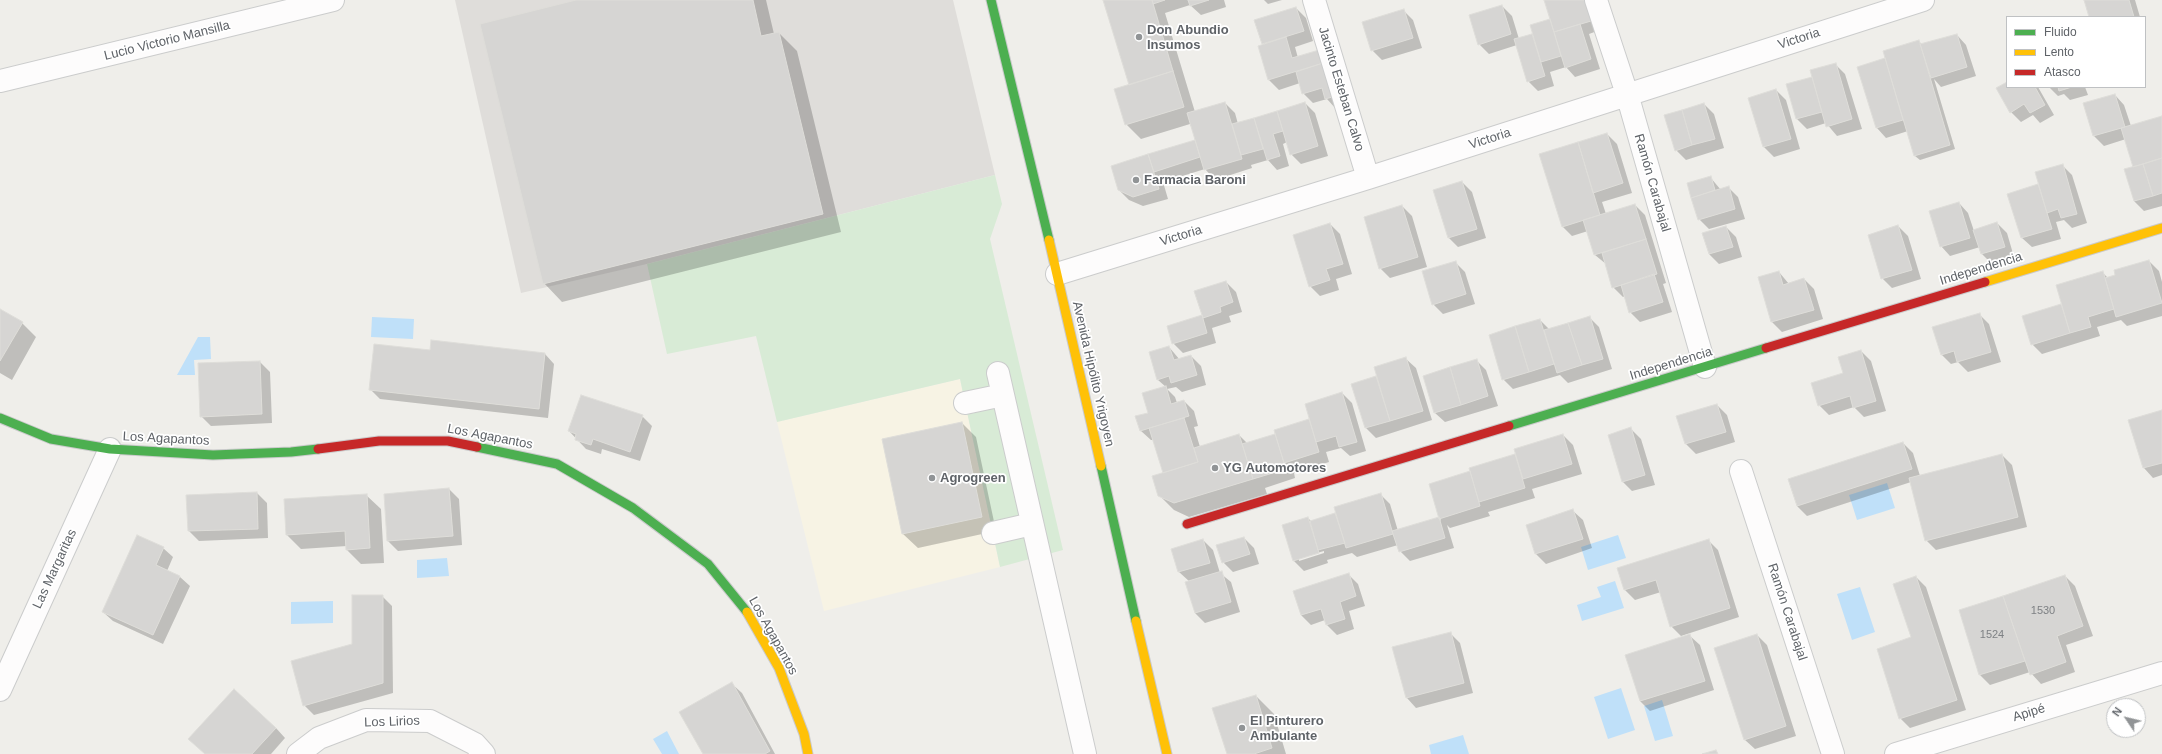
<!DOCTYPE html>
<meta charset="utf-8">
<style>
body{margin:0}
#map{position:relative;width:2162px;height:754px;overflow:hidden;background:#efeeea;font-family:Helvetica,sans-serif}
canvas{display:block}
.legend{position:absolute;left:2006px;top:16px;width:140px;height:72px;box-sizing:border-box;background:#fff;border:1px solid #bfc1c3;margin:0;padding:5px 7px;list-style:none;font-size:12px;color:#5f6368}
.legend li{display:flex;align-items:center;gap:8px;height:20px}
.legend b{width:20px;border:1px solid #bfc1c3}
.north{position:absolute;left:2106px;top:698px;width:40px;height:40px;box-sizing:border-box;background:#fff;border:1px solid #bfc1c3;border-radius:50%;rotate:305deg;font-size:11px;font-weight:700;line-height:16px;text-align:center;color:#5f6368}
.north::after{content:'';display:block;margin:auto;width:14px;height:18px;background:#919496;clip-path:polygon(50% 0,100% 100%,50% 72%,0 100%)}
</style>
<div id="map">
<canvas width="2162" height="754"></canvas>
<ul class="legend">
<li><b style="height:5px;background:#4caf50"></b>Fluido</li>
<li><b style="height:5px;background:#ffc107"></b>Lento</li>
<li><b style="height:5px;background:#c62828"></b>Atasco</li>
</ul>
<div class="north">N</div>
</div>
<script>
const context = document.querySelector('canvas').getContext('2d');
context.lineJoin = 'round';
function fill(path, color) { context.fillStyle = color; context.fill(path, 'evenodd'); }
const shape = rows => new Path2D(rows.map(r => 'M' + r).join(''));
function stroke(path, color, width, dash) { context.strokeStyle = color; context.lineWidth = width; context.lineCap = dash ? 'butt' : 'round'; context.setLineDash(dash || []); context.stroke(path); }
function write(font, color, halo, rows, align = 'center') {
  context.font = font + ' Helvetica,sans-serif'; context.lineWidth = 3.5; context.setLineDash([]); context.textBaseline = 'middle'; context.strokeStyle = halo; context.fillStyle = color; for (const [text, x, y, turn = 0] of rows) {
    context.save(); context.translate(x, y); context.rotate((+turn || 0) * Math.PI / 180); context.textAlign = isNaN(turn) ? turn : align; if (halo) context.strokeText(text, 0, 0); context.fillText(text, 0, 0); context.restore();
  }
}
fill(shape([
 [960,379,1000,567,824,611,777,422]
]), '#f7f3e4');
fill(shape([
 [455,0,953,0,995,175,647,264,521,293]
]), '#dfddda');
fill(shape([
 [995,175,1002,204,990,239,1063,550,1000,567,960,379,777,422,756,336,667,354,647,264]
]), '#d8ebd6');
fill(shape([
 [372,317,414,319,413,339,371,337],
 [198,337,210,337,211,359,194,360,195,375,177,375],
 [1887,483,1895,508,1857,520,1849,495],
 [1618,535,1626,558,1588,570,1581,547],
 [447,558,449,576,417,578,417,560],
 [1615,581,1624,608,1582,621,1577,605,1601,597,1597,587],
 [1860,587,1875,632,1852,640,1837,594],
 [333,601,333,623,291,624,291,602],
 [1621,688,1635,730,1608,739,1594,697],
 [1662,700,1673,736,1655,741,1644,706],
 [667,731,679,754,662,754,653,739],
 [1463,735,1469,754,1431,754,1429,745]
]), '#bfe0f9');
fill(shape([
 [580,0,766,0,774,34,779,33,797,51,841,232,562,302,544,283],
 [1104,0,1224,0,1226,7,1201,15,1190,5,1165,13,1195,112,1225,103,1235,113,1238,124,1305,103,1315,113,1328,156,1301,164,1291,154,1287,142,1283,144,1289,166,1277,170,1268,160,1251,165,1252,168,1215,180,1205,169,1163,182,1168,199,1143,206,1129,200,1119,190,1112,167,1196,140,1190,124,1141,139,1126,124,1130,85],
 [1264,0,1282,0,1268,4],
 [1545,0,1591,0,1600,30,1589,34,1600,69,1575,77,1566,67,1550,72,1554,86,1538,91,1528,81,1517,45,1489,54,1479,44,1502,6,1512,16,1519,39,1533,34,1551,19],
 [2085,0,2135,0,2140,17,2090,17],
 [1296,8,1306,18,1313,41,1295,47,1298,58,1318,52,1336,109,1327,99,1313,103,1303,93,1300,83,1279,90,1269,80,1259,46,1263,45,1256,21],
 [1403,10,1413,20,1422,48,1382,60,1372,50],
 [1957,35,1966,45,1976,76,1941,87,1934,79,1955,149,1920,160,1915,156,1908,131,1886,138,1877,128,1858,67,1884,59,1887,62,1919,41,1922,45],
 [1835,64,1845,74,1862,129,1837,136,1826,123,1807,129,1797,119,1787,85,1813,77],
 [2007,83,2007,87,2038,87,2054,115,2040,123,2033,115,2021,122,2011,112,1997,89],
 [2049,87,2085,87,2088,95,2070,100,2064,94,2058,96],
 [1776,90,1786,100,1800,149,1774,157,1764,147,1750,98],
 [2115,95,2124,105,2131,126,2162,117,2162,206,2144,211,2134,201,2125,170,2134,167,2126,139,2104,146,2094,136,2085,104],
 [1704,104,1714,114,1724,148,1686,160,1676,150],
 [1607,134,1617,144,1632,193,1602,202,1606,214,1635,205,1645,215,1666,283,1663,284,1672,312,1640,322,1630,312,1625,296,1623,297,1613,287,1606,264,1595,255,1588,231,1572,236,1562,226],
 [2062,165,2072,175,2087,223,2072,228,2064,220,2056,222,2061,239,2032,247,2022,238,2009,194,2040,185],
 [1710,177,1721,190,1728,187,1738,197,1745,219,1709,229,1699,219,1689,184],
 [1462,182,1472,192,1486,238,1458,247,1448,237],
 [1959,203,1968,213,1974,231,1997,223,2007,233,2014,257,1992,264,1982,254,1980,247,1950,256,1941,246],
 [1402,206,1412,216,1427,267,1390,278,1380,268],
 [1330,224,1340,234,1352,274,1336,279,1339,290,1320,296,1310,286],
 [1898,226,1908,236,1921,279,1892,288,1882,278],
 [1726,227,1736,237,1742,257,1719,264,1709,254],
 [2149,261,2159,271,2162,282,2162,316,2127,326,2121,320,2097,327,2100,336,2042,354,2032,344,2024,317,2063,305,2102,272,2108,278],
 [1455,262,1465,272,1475,304,1443,314,1433,304],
 [1779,272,1789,284,1804,279,1814,289,1823,319,1782,332,1772,322,1759,278],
 [1226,282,1236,292,1242,312,1229,316,1231,322,1212,328,1216,343,1183,353,1173,343,1168,326,1203,316],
 [0,310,22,323,36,337,12,380,0,373],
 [1979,314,1989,324,2001,362,1968,372,1958,362,1951,364,1941,354],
 [1589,317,1599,327,1612,369,1568,383,1560,375,1513,389,1503,379,1540,320,1550,330],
 [1169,347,1180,360,1191,356,1201,366,1206,385,1182,392,1176,387,1167,389,1175,397,1177,403,1184,401,1194,411,1198,426,1194,427,1200,447,1239,435,1248,444,1277,435,1276,431,1311,420,1342,393,1352,403,1366,451,1350,456,1341,448,1326,452,1329,462,1294,473,1295,478,1265,488,1267,494,1189,517,1174,510,1159,495,1165,474,1153,440,1151,440,1141,431,1166,387,1158,380],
 [431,351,545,354,554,364,548,418,380,399,370,389],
 [1861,351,1871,361,1886,411,1864,417,1854,407,1829,415,1819,405],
 [1406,359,1416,368,1432,420,1376,438,1366,428,1352,385,1378,377],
 [1476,360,1486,370,1498,406,1445,422,1435,413],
 [260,362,270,372,272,423,211,426,201,416],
 [1717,405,1727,415,1735,442,1696,454,1686,444],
 [2162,411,2162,475,2153,478,2144,468,2130,421],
 [642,416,652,426,640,461,602,449,601,454,586,449,569,431],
 [962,423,976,437,996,531,918,548,903,534],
 [1631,429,1641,439,1655,485,1632,491,1622,481],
 [1563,435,1573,445,1582,474,1532,489,1535,498,1488,512,1490,516,1450,528,1447,525,1454,548,1410,561,1400,551,1398,545,1357,557,1352,553,1327,560,1328,563,1304,571,1294,561,1284,526,1308,518,1311,521,1337,513,1380,494,1390,504,1398,531,1438,518,1441,521,1430,484,1471,472,1470,469,1517,455],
 [1324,551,1324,553,1299,561,1299,558],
 [1903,443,1913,453,1920,476,2002,455,2012,465,2027,527,1936,550,1926,540,1911,482,1807,516,1797,506],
 [449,489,459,499,462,545,398,551,388,541],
 [257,493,267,503,268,538,199,541,189,531],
 [366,495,381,509,384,563,361,564,347,550,347,546,301,549,287,535],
 [1573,511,1583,520,1592,548,1546,564,1536,554,1527,525],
 [1244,538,1254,548,1259,564,1233,572,1223,562],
 [1203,540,1213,550,1220,573,1231,582,1240,612,1205,623,1195,613,1186,583,1190,582,1179,572],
 [1708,540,1718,550,1739,617,1681,636,1671,626,1661,592,1635,600,1625,590,1618,568],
 [163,548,173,557,167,571,180,577,190,586,163,644,113,621,103,612],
 [1348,574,1358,584,1365,606,1349,611,1354,629,1337,635,1327,625,1325,620,1311,625,1301,615,1294,592],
 [2065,576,2075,586,2093,636,2066,645,2075,672,2041,684,2030,672,1990,685,1980,675,1960,611],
 [1916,577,1926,587,1966,710,1910,728,1900,718,1912,638],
 [382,596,392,606,393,693,314,715,304,705,353,644],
 [1450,633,1460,643,1473,693,1416,708,1407,698,1393,648],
 [1757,635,1767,645,1796,736,1755,749,1745,740],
 [1690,636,1700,645,1714,690,1650,711,1640,701,1627,656],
 [732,684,742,693,775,754,704,754],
 [1256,696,1274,714,1286,754,1228,754],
 [276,728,285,738,271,754,205,754]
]), '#0003');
const building = shape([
 [576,0,753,0,761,36,779,32,823,214,543,284,480,24,576,0],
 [1103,0,1152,0,1173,71,1129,85,1103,0],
 [1152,0,1165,0,1153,4,1152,0],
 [1188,0,1209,0,1190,6,1188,0],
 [1544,0,1585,0,1591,21,1554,32,1544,0],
 [2084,0,2129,0,2134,17,2089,17,2084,0],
 [1502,5,1511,34,1478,45,1469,15,1502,5],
 [1296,7,1304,31,1262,44,1254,20,1296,7],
 [1404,9,1413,38,1371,51,1362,22,1404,9],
 [1550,19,1561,56,1541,62,1530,25,1550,19],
 [1580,24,1591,59,1565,68,1554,32,1580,24],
 [1532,34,1545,76,1527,82,1514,39,1532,34],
 [1957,34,1967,67,1931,78,1920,44,1957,34],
 [1286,37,1292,58,1319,50,1323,63,1268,80,1258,46,1286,37],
 [1919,40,1950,145,1914,156,1883,51,1919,40],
 [1885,58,1903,120,1876,128,1857,67,1885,58],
 [1326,62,1336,96,1325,99,1322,88,1302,94,1296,72,1326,62],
 [1836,63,1852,119,1826,127,1810,70,1836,63],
 [1173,71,1184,107,1125,125,1114,89,1173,71],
 [1812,77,1822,112,1796,119,1786,84,1812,77],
 [2007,82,2007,87,2035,87,2045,105,2030,113,2024,104,2010,113,1996,88,2007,82],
 [2058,87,2072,87,2059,91,2058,87],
 [1776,89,1791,139,1763,147,1748,98,1776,89],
 [2115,94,2125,127,2093,136,2083,103,2115,94],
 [1225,102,1242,159,1204,170,1187,113,1225,102],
 [1305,102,1318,146,1290,155,1277,111,1305,102],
 [1704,103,1715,139,1692,145,1682,110,1704,103],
 [1682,110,1692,145,1675,151,1664,115,1682,110],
 [1277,111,1283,131,1273,134,1280,156,1267,160,1254,118,1277,111],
 [2162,116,2162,158,2133,167,2121,128,2162,116],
 [1254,118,1263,149,1241,155,1232,124,1254,118],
 [1607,133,1623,183,1593,193,1578,142,1607,133],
 [1195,140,1200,157,1154,172,1148,154,1195,140],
 [1578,142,1600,215,1562,227,1539,154,1578,142],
 [1148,154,1159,189,1133,197,1118,190,1111,166,1148,154],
 [2162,158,2162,193,2153,196,2143,164,2162,158],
 [2063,164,2077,214,2061,218,2058,209,2047,213,2035,172,2063,164],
 [2143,164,2153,196,2134,201,2124,169,2143,164],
 [1711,176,1715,190,1691,198,1687,183,1711,176],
 [1462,181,1477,229,1448,238,1433,190,1462,181],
 [2038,184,2052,229,2021,238,2007,194,2038,184],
 [1729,186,1735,209,1698,220,1691,198,1729,186],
 [1959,202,1970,238,1940,247,1929,211,1959,202],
 [1635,204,1646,239,1594,255,1583,220,1635,204],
 [1402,205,1418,257,1379,269,1364,217,1402,205],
 [1997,222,2005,247,1981,254,1973,230,1997,222],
 [1330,223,1343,264,1326,269,1330,280,1309,287,1293,235,1330,223],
 [1898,225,1912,270,1881,279,1868,235,1898,225],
 [1726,226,1733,247,1709,254,1702,233,1726,226],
 [1646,239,1657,274,1612,288,1602,253,1646,239],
 [2149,260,2162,303,2116,317,2105,278,2115,275,2114,270,2149,260],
 [1456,261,1466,294,1432,305,1422,271,1456,261],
 [1779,271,1783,285,1804,278,1814,310,1771,322,1758,277,1779,271],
 [2103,271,2114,309,2088,317,2091,327,2070,333,2056,285,2103,271],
 [1654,274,1663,302,1629,313,1621,285,1654,274],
 [1226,281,1233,302,1220,307,1221,312,1203,318,1194,291,1226,281],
 [2061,304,2070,333,2031,345,2022,316,2061,304],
 [0,309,23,322,0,361,0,309],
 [1980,313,1991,352,1957,362,1954,351,1941,355,1932,327,1980,313],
 [1202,315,1207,333,1172,344,1167,326,1202,315],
 [1590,316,1603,359,1582,365,1568,323,1590,316],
 [1540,319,1554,364,1529,372,1515,326,1540,319],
 [1568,323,1582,365,1557,373,1544,330,1568,323],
 [1515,326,1529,372,1502,380,1489,335,1515,326],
 [431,340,545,353,539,409,369,390,374,344,430,350,431,340],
 [1169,346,1174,360,1191,355,1197,375,1171,383,1169,376,1157,380,1149,352,1169,346],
 [1861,350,1876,401,1853,408,1850,396,1818,406,1811,383,1843,373,1838,357,1861,350],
 [1406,357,1423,411,1390,421,1374,367,1406,357],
 [1477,359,1488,396,1461,405,1450,367,1477,359],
 [260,361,262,414,200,417,198,363,260,361],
 [1450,367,1461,405,1434,413,1423,376,1450,367],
 [1376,376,1390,421,1365,428,1351,384,1376,376],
 [1166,386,1171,404,1184,400,1189,416,1140,431,1135,416,1148,413,1142,393,1166,386],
 [1342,392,1357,442,1339,447,1336,436,1316,442,1305,404,1342,392],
 [581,395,643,415,630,452,593,439,591,445,575,440,576,434,568,431,581,395],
 [1717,404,1726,432,1685,444,1676,416,1717,404],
 [2162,410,2162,463,2143,468,2128,420,2162,410],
 [1184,418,1198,462,1163,473,1149,428,1184,418],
 [1309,419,1319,452,1284,463,1274,430,1309,419],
 [962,422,982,517,902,534,882,439,962,422],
 [1631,427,1645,475,1622,482,1608,435,1631,427],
 [1239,434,1253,479,1174,503,1158,496,1152,476,1198,462,1194,448,1239,434],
 [1275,434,1286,469,1253,479,1242,444,1275,434],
 [1563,434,1572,464,1523,479,1514,449,1563,434],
 [1903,442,1912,469,1797,506,1788,479,1903,442],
 [1515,454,1525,488,1479,502,1469,468,1515,454],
 [2002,454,2018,517,1925,541,1909,478,2002,454],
 [1470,471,1480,506,1439,519,1429,484,1470,471],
 [449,488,453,536,387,541,384,494,449,488],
 [257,492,258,529,188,531,186,495,257,492],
 [1381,493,1393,534,1346,548,1334,507,1381,493],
 [367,494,370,548,346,550,345,531,286,535,284,499,367,494],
 [1573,509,1583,539,1535,554,1526,525,1573,509],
 [1335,513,1345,543,1318,550,1310,521,1335,513],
 [1308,517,1319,553,1293,561,1282,525,1308,517],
 [1439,517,1445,538,1399,552,1392,531,1439,517],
 [137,535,164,547,156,565,180,576,153,635,102,612,137,535],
 [1244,537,1250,554,1222,563,1216,545,1244,537],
 [1203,539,1210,563,1178,572,1171,549,1203,539],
 [1709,539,1730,608,1670,627,1656,580,1624,590,1617,568,1709,539],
 [1222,571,1231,602,1195,613,1185,582,1222,571],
 [1349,573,1356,596,1340,602,1345,619,1326,625,1321,609,1301,615,1293,591,1349,573],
 [2065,575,2083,626,2057,636,2066,662,2030,675,2003,596,2065,575],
 [1916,576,1957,700,1899,719,1877,649,1911,637,1893,584,1916,576],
 [352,595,383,595,383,683,303,706,291,661,352,644,352,595],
 [2003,596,2025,661,1979,675,1959,610,2003,596],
 [1451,632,1464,683,1406,698,1392,647,1451,632],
 [1690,634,1705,681,1640,701,1625,655,1690,634],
 [1757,634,1786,726,1744,740,1714,648,1757,634],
 [732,682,770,751,765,754,703,754,679,712,732,682],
 [234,689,276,728,252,754,205,754,188,739,234,689],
 [1256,695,1272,748,1254,754,1227,754,1212,708,1256,695],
 [1716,750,1718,754,1702,754,1716,750]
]);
fill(building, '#d6d5d3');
stroke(building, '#deddd9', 1);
const street = shape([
 [1314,0,1368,178],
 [1596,0,1627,94,1705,367],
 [0,81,333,0],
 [1057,274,1368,178,1923,0],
 [998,373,1085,754],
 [965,403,1003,395],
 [1741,471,1833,754],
 [993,533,1032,524],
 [0,690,110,449],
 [298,754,319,738,366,720,430,721,475,744,484,754],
 [1896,754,2162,673]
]);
const fast = shape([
 [991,0,1049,240],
 [0,418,51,439,110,449,213,455,291,452,318,449],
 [1509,426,1766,348],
 [477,447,557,464,633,508,708,564,747,612],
 [1101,466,1136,621]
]);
const slow = shape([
 [1049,240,1101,466],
 [1985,282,2162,228],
 [747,612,779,668,804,734,808,754],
 [1136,621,1167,754]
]);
const jam = shape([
 [1766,348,1985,282],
 [318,449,379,441,448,441,477,447],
 [1187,524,1509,426]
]);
stroke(street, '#cbcccc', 24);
stroke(fast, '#cacacb', 11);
stroke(slow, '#cacacb', 11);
stroke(jam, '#cacacb', 11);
stroke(street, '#fdfcfc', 22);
stroke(fast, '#4caf50', 9);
stroke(slow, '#ffc107', 9);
stroke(jam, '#c62828', 9);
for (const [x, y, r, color] of [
 [1139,37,4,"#919496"],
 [1136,180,4,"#919496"],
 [1215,468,4,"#919496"],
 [932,478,4,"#919496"],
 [1242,728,4,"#919496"]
]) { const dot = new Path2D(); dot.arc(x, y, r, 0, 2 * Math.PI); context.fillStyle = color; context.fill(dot); stroke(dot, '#fff', 1.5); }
write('11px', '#7e8184', null, [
 ["1530",2043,611],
 ["1524",1992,635]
]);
write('bold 13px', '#5f6368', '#fff', [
 ["Don Abundio",1147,30],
 ["Insumos",1147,45],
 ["Farmacia Baroni",1144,180],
 ["YG Automotores",1223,468],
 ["Agrogreen",940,478],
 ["El Pinturero",1250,721],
 ["Ambulante",1250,736]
], 'left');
write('13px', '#5f6368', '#fff', [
 ["Victoria",1799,39,-18],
 ["Lucio Victorio Mansilla",167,41,-14],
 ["Jacinto Esteban Calvo",1341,89,73],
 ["Victoria",1490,139,-18],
 ["Ramón Carabajal",1652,183,74],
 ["Victoria",1181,236,-17],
 ["Independencia",1981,269,-17],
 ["Independencia",1671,364,-17],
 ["Avenida Hipólito Yrigoyen",1093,374,77],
 ["Los Agapantos",490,437,11],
 ["Los Agapantos",166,439,3],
 ["Las Margaritas",55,569,-65],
 ["Ramón Carabajal",1787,612,72],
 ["Los Agapantos",773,636,61],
 ["Apipé",2029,713,-17],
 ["Los Lirios",392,722,-2]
]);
</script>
